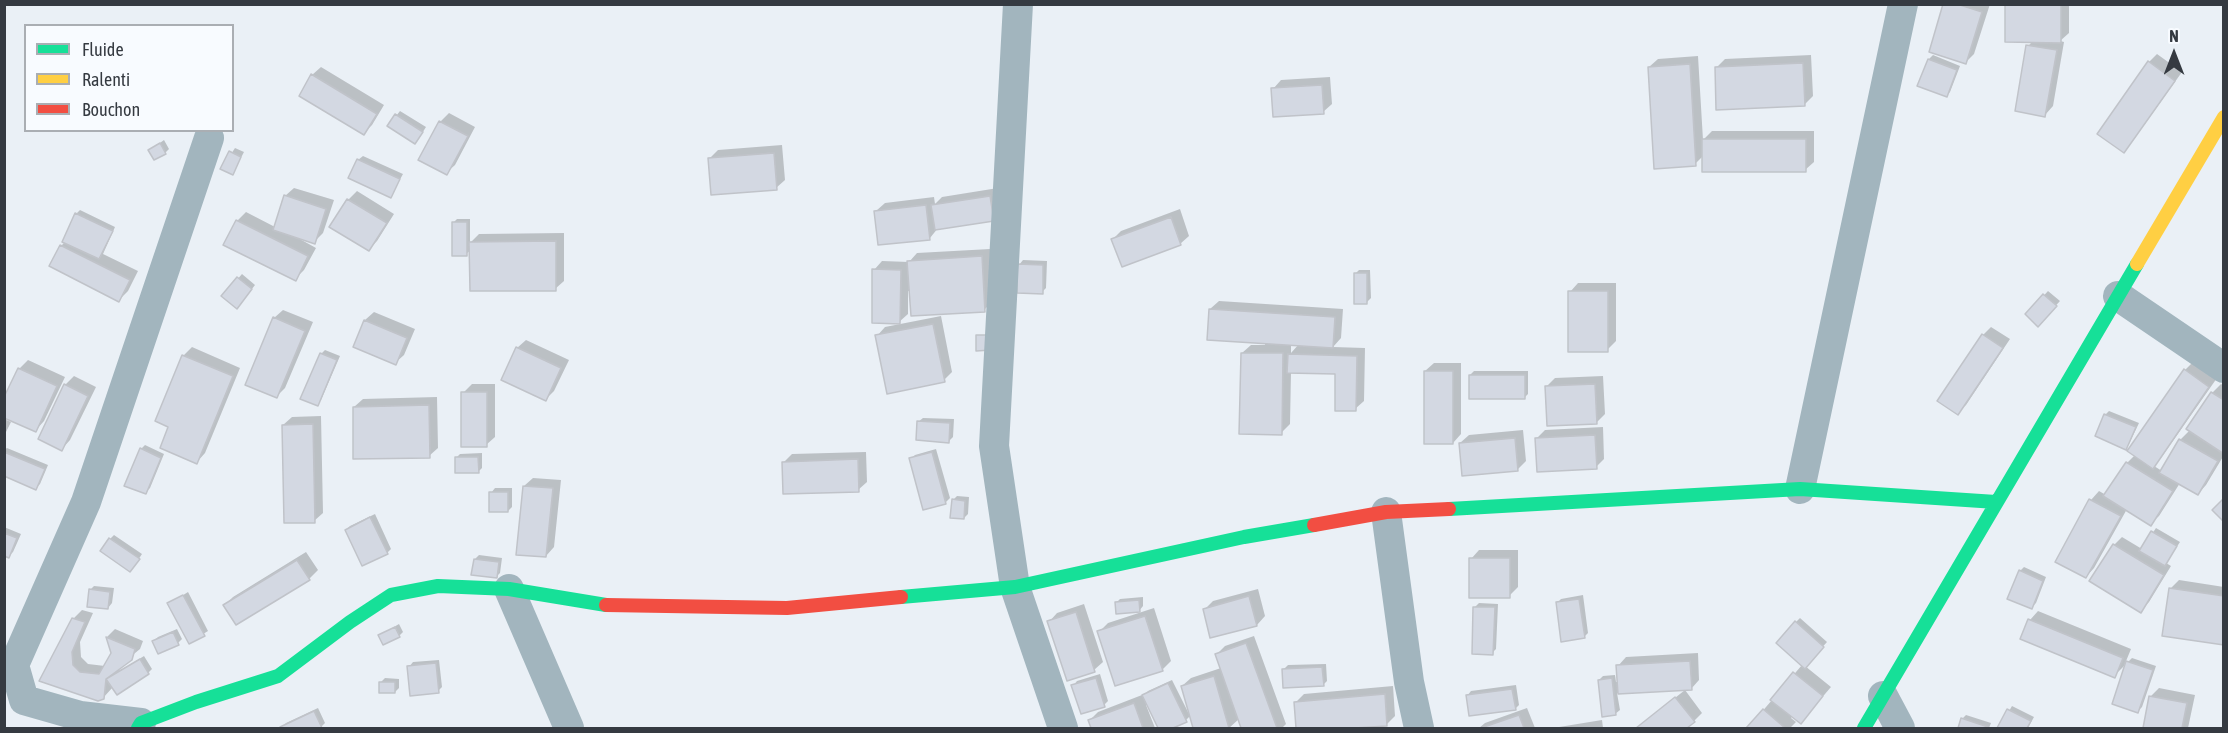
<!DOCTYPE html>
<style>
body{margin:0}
#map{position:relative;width:2228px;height:733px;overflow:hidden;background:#eaf0f6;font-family:"Asap Condensed",sans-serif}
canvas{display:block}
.frame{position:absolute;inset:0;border:6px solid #353a41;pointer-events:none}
.legend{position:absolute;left:24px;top:24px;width:210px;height:108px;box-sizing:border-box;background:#f8fbff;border:2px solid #aaaeb3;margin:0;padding:8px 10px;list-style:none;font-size:18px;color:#353a41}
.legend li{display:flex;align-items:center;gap:12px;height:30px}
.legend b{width:30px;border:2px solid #aaaeb3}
.north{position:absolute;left:2144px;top:24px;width:60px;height:60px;-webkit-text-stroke:4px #f8fbff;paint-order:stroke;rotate:0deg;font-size:16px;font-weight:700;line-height:24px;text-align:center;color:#353a41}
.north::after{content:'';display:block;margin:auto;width:21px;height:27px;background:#353a41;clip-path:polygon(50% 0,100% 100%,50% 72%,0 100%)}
</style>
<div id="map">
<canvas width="2228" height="733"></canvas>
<div class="frame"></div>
<ul class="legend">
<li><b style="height:8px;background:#16e098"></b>Fluide</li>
<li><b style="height:8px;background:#ffcf43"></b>Ralenti</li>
<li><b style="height:8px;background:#f24e42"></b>Bouchon</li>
</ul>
<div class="north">N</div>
</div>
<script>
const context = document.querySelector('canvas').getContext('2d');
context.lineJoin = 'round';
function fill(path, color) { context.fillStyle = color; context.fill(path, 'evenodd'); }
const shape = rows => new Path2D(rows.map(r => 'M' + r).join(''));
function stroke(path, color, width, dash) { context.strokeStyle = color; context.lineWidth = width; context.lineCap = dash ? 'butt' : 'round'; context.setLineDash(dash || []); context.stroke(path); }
fill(shape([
 [1945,4,1990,4,1974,54,1966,62],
 [2007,4,2069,4,2069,33,2060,41,2064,42,2053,106,2045,115,2028,46,2033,41],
 [2157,54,2182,72,2132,142,2124,151,2149,62],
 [1811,55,1813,96,1804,105,1716,68,1725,59],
 [1933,55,1960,66,1950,92,1946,96,1929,59],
 [1698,56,1703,140,1712,131,1814,131,1814,162,1805,170,1703,156,1695,164,1649,67,1658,59],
 [321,67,384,105,372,125,364,133,312,75],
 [1330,77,1332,104,1323,112,1273,89,1281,80],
 [400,111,426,127,419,138,389,125],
 [449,113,475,127,455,165,446,173,420,159,440,122],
 [164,140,169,149,165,153,150,150],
 [782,145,785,180,776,188,710,158,718,150],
 [235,148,244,152,233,173,222,168],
 [363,156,403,174,391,196,358,160],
 [294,188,334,200,323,233,314,242,298,237,298,238,316,248,304,270,295,279,237,221,246,212,275,227,285,196],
 [998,188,1002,211,938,228,930,238,876,211,885,203,934,197,935,204,942,197],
 [357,191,394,214,377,241,369,249,348,200],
 [1180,209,1189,236,1180,244,1113,239,1121,231],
 [80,210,115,227,103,254,138,271,128,291,119,300,61,246,65,242,76,214],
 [457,219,470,219,470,243,479,234,564,233,564,281,555,289,471,250,466,254,453,223],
 [990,249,993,301,984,310,908,291,908,314,899,322,874,270,882,261,909,262,917,253],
 [1023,260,1047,261,1046,288,1042,292,1019,265],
 [1359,270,1370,270,1371,298,1367,302,1355,274],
 [242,274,255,285,241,303,223,296],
 [1578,283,1616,283,1616,341,1607,350,1570,292],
 [2048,291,2060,301,2038,325,2027,314],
 [1219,301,1343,309,1341,338,1333,347,1365,348,1364,401,1355,409,1337,373,1291,372,1290,424,1281,433,1242,353,1251,345,1265,345,1265,342,1210,309],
 [1291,344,1299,344,1291,353],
 [283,310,313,322,285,388,277,396,274,318],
 [374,312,415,329,404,355,395,363,355,346,365,320],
 [941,316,952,372,944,380,877,336,885,327],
 [1991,327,2010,339,1966,405,1957,413,1983,335],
 [526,340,569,360,554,391,546,399,517,348],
 [192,347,240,368,205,453,197,462,170,426,183,356],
 [325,350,340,356,321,400,317,404,321,354],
 [28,360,65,377,44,421,36,430,19,369],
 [2194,361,2217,378,2161,458,2154,466,2162,471,2181,439,2190,430,2188,428,2212,393,2221,384,2224,386,2224,455,2206,485,2198,494,2180,483,2159,516,2150,524,2127,509,2094,568,2086,577,2058,561,2091,500,2099,491,2106,495,2127,463,2135,455,2185,370],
 [1434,363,1461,363,1461,434,1453,443,1425,371],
 [1474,371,1528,371,1528,394,1524,398,1470,375],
 [74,376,96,387,70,440,62,449,65,385],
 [1603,376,1605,414,1596,423,1547,386,1555,378],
 [472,384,495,384,495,437,486,445,463,393],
 [437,397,438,448,429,456,354,407,363,399],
 [2109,411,2139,423,2129,444,2125,448,2105,415],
 [321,416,323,513,314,521,283,425,292,417],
 [923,418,954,419,953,437,949,441,918,422],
 [4,419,11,422,4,436],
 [1603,427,1604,459,1596,467,1536,439,1545,430],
 [1523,430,1526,461,1517,470,1460,443,1469,435],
 [145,445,164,454,150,488,146,492,141,449],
 [7,448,48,465,40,484,36,488,4,474,4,450],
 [936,449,950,498,946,502,924,508,911,459,915,455],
 [866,452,867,482,858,490,784,462,792,454],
 [482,453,482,468,478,472,456,458,460,454],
 [533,478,561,480,554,547,546,556,524,486],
 [495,488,512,488,512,507,508,511,491,493],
 [957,496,969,497,968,514,964,518,953,500],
 [375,514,391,549,387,553,346,530,350,526],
 [4,527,21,534,13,552,9,556,4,554],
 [2156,528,2180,542,2166,563,2171,566,2149,602,2140,611,2114,545,2122,537,2142,549],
 [114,535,142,554,134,566,110,539],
 [1479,550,1518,550,1518,587,1509,596,1471,559],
 [306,552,318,570,309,579,225,605,233,597],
 [479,555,502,558,500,573,496,577,475,559],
 [2024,567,2046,577,2036,603,2032,607,2020,571],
 [2179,580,2224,587,2224,643,2170,589],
 [94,586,114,588,112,603,108,608,90,590],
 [1258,589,1265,616,1257,625,1204,610,1213,601],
 [188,592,208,631,190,642,169,604],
 [1583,595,1588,633,1584,637,1557,603,1561,599],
 [1143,597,1143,606,1139,611,1116,603,1120,599],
 [1479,603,1498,604,1496,649,1492,653,1475,607],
 [1084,604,1103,662,1094,670,1049,622,1057,613],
 [1154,608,1171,661,1163,669,1116,684,1099,632,1108,623],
 [82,610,93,613,80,642,81,657,88,664,105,666,112,653,107,637,115,629,143,641,140,649,113,671,113,675,144,656,152,669,148,673,113,687,103,698,41,680,73,619],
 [2038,611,2131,649,2124,666,2132,658,2156,666,2142,707,2138,711,2127,663,2114,676,2030,620],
 [1800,618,1827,642,1805,666,1831,687,1801,722,1793,715,1791,718,1796,722,1790,728,1748,728,1802,665,1796,622],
 [399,624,403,632,399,636,380,635],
 [177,629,182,639,178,643,154,641,158,637],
 [1254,636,1286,724,1282,728,1243,728,1239,719,1229,728,1195,728,1191,715,1186,720,1170,728,1160,728,1148,704,1146,705,1155,728,1093,728,1090,720,1098,712,1142,695,1143,697,1148,691,1172,680,1189,714,1190,713,1182,686,1191,678,1221,668,1216,655,1225,646],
 [1698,653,1699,680,1691,689,1617,693,1620,710,1615,714,1599,680,1603,676,1615,675,1616,682,1619,682,1618,666,1626,657],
 [439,660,442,687,438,691,409,667,413,662],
 [1326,664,1327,681,1323,685,1284,669,1288,665],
 [1100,674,1108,701,1104,705,1073,686,1077,681],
 [385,678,399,679,399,688,395,692,381,682],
 [1516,685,1519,705,1515,709,1467,696,1471,691],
 [1393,686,1395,716,1387,724,1335,728,1297,728,1295,703,1304,694],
 [2159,688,2195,695,2188,728,2144,728,2150,697],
 [1685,690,1702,713,1694,721,1685,728,1637,728],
 [2012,706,2034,717,2028,728,1999,728],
 [318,708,325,723,321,727,282,728,286,723],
 [1527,708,1535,728,1479,728,1485,723],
 [1966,715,1991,723,1989,728,1959,728,1962,719],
 [1602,720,1603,728,1553,728]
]), '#0003');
const building = shape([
 [1943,4,1957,4,1982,12,1966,64,1929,52,1943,4],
 [2005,4,2061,4,2061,43,2005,42,2005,4],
 [2026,45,2057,50,2045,117,2015,111,2026,45],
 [1928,59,1957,70,1947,97,1917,86,1928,59],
 [2148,61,2175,81,2124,153,2097,134,2148,61],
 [1803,63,1805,106,1716,110,1715,67,1803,63],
 [1690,64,1696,166,1654,169,1648,67,1690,64],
 [311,74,377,114,364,135,299,96,311,74],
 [1322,85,1324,114,1273,117,1271,88,1322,85],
 [395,114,423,132,415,144,387,126,395,114],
 [439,121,468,136,447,175,418,160,439,121],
 [1702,139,1806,139,1806,172,1702,172,1702,139],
 [160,143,166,154,154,160,148,150,160,143],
 [229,151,241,157,233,175,220,169,229,151],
 [774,153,777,190,711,195,708,158,774,153],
 [357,159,400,179,391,198,348,178,357,159],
 [284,195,326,209,315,244,273,230,284,195],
 [990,196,994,221,935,230,931,205,990,196],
 [347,199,387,223,369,251,329,227,347,199],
 [926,205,930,240,878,245,874,211,926,205],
 [75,213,113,231,99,259,62,242,75,213],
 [1171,217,1181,245,1122,267,1111,239,1171,217],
 [236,220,308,256,296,281,223,245,236,220],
 [452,222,467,222,467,256,452,256,452,222],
 [556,241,556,291,470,291,469,242,556,241],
 [60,245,130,280,119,302,49,266,60,245],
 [982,256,985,312,911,316,907,261,982,256],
 [1017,264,1043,265,1043,294,1017,293,1017,264],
 [872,269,901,270,900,324,872,323,872,269],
 [1354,273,1367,273,1367,304,1354,304,1354,273],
 [237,277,252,289,237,309,221,296,237,277],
 [1568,291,1608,291,1608,352,1568,352,1568,291],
 [2043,294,2057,306,2038,327,2025,314,2043,294],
 [1209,309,1335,317,1333,348,1207,340,1209,309],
 [273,317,305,331,277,398,245,385,273,317],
 [364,320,407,338,396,365,353,347,364,320],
 [933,324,945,382,887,394,875,335,933,324],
 [1982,334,2003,348,1958,415,1937,401,1982,334],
 [976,335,990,335,991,350,976,351,976,335],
 [516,347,561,368,546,401,501,380,516,347],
 [320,353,337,360,318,406,300,399,320,353],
 [1241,353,1283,353,1282,435,1239,434,1241,353],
 [1288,354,1357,356,1356,411,1335,411,1335,374,1287,373,1288,354],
 [182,355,233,376,197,464,160,448,168,427,155,421,182,355],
 [18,368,57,386,36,432,4,418,4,397,18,368],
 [2184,369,2209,387,2153,469,2127,451,2184,369],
 [1424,371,1453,371,1453,444,1424,444,1424,371],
 [1469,375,1525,375,1525,399,1469,399,1469,375],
 [64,384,88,396,62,451,38,439,64,384],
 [1595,384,1597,424,1547,426,1545,386,1595,384],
 [461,392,487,392,487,447,461,447,461,392],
 [2211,392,2224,400,2224,454,2186,429,2211,392],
 [429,405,430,458,353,459,353,407,429,405],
 [2104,414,2136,427,2126,450,2095,436,2104,414],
 [917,421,950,423,949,443,916,440,917,421],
 [313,424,315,523,284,523,282,425,313,424],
 [1595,435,1597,469,1537,472,1535,438,1595,435],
 [1515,438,1518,471,1462,476,1459,443,1515,438],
 [2179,439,2218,461,2198,495,2159,473,2179,439],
 [140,448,161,458,146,494,124,486,140,448],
 [4,452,45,469,36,490,4,476,4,452],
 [932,452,946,504,923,510,909,458,932,452],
 [455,457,478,457,479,473,455,473,455,457],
 [858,459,859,492,783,494,782,462,858,459],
 [2126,462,2173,491,2151,526,2103,496,2126,462],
 [523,486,553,488,546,557,516,555,523,486],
 [489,492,508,492,508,512,489,512,489,492],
 [2224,498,2224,522,2212,510,2224,498],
 [952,499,965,501,964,519,950,518,952,499],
 [2089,499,2121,516,2086,578,2055,562,2089,499],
 [370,517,388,554,362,566,345,530,370,517],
 [2151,531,2177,546,2165,566,2139,551,2151,531],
 [4,533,17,538,9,558,4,556,4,533],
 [109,538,140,559,130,572,100,551,109,538],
 [2113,544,2164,575,2141,613,2089,581,2113,544],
 [1469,558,1510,558,1510,598,1469,598,1469,558],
 [474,559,499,562,497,578,471,575,474,559],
 [297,560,310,580,236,625,223,605,297,560],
 [2019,570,2043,581,2032,609,2007,599,2019,570],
 [2169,588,2224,596,2224,645,2162,636,2169,588],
 [89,589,110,592,108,609,87,607,89,589],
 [183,595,205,636,189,644,167,603,183,595],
 [1249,596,1257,626,1210,638,1203,609,1249,596],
 [1579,599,1585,638,1561,642,1556,602,1579,599],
 [1139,600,1140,612,1116,614,1115,602,1139,600],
 [1473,607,1495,607,1493,655,1472,654,1473,607],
 [1076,612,1095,672,1067,681,1047,621,1076,612],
 [1145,616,1163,671,1115,686,1097,631,1145,616],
 [72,618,85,622,72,652,73,665,80,672,99,674,111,653,106,637,135,649,132,660,106,679,104,699,98,701,39,681,72,618],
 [2028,619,2123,658,2115,678,2020,639,2028,619],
 [1795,621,1824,647,1805,669,1776,643,1795,621],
 [395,627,400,637,383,645,378,635,395,627],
 [173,632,179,645,158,654,152,641,173,632],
 [1246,643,1277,728,1241,728,1215,654,1246,643],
 [140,659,149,674,117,695,106,679,140,659],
 [1690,661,1692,690,1618,694,1616,665,1690,661],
 [2126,661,2153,670,2138,713,2112,704,2126,661],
 [436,663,439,693,410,696,407,666,436,663],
 [1322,667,1324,686,1283,688,1282,669,1322,667],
 [1793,672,1823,696,1801,724,1770,700,1793,672],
 [1214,676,1229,728,1193,728,1181,686,1214,676],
 [1096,678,1105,707,1081,714,1071,685,1096,678],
 [1612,678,1616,715,1602,717,1598,680,1612,678],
 [379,682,395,682,395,693,379,693,379,682],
 [1168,683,1187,722,1173,728,1158,728,1142,695,1168,683],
 [1512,689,1516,710,1469,716,1466,695,1512,689],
 [1385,694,1387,726,1354,728,1296,728,1294,702,1385,694],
 [2149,696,2187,703,2182,728,2143,728,2149,696],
 [1675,697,1695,722,1687,728,1636,728,1675,697],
 [1134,703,1143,728,1091,728,1088,720,1134,703],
 [1763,709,1785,728,1746,728,1763,709],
 [2007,709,2031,721,2027,728,1997,728,2007,709],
 [314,711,322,728,281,728,280,727,314,711],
 [1519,715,1524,728,1481,728,1519,715],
 [1961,718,1988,727,1987,728,1958,728,1961,718]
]);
fill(building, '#d3d8e2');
stroke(building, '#c0c3c9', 1.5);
stroke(shape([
 [1018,4,994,446,1015,587,1063,728],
 [2118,296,2224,368],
 [1800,489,1903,4],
 [1386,512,1409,682,1419,728],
 [509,589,569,728],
 [1883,696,1900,728],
 [141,723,80,716,24,700,14,665,86,502,209,138]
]), '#a2b5be', 30);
stroke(shape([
 [1449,509,1800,489,1996,502],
 [901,597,1015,587,1244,537,1314,525],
 [138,728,141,723,196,702,278,676,350,622,391,595,438,586,509,589,606,605],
 [1864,728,2137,264]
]), '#16e098', 14);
stroke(shape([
 [2137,264,2224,117]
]), '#ffcf43', 14);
stroke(shape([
 [1314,525,1386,512,1449,509],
 [606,605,787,608,901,597]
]), '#f24e42', 14);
</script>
